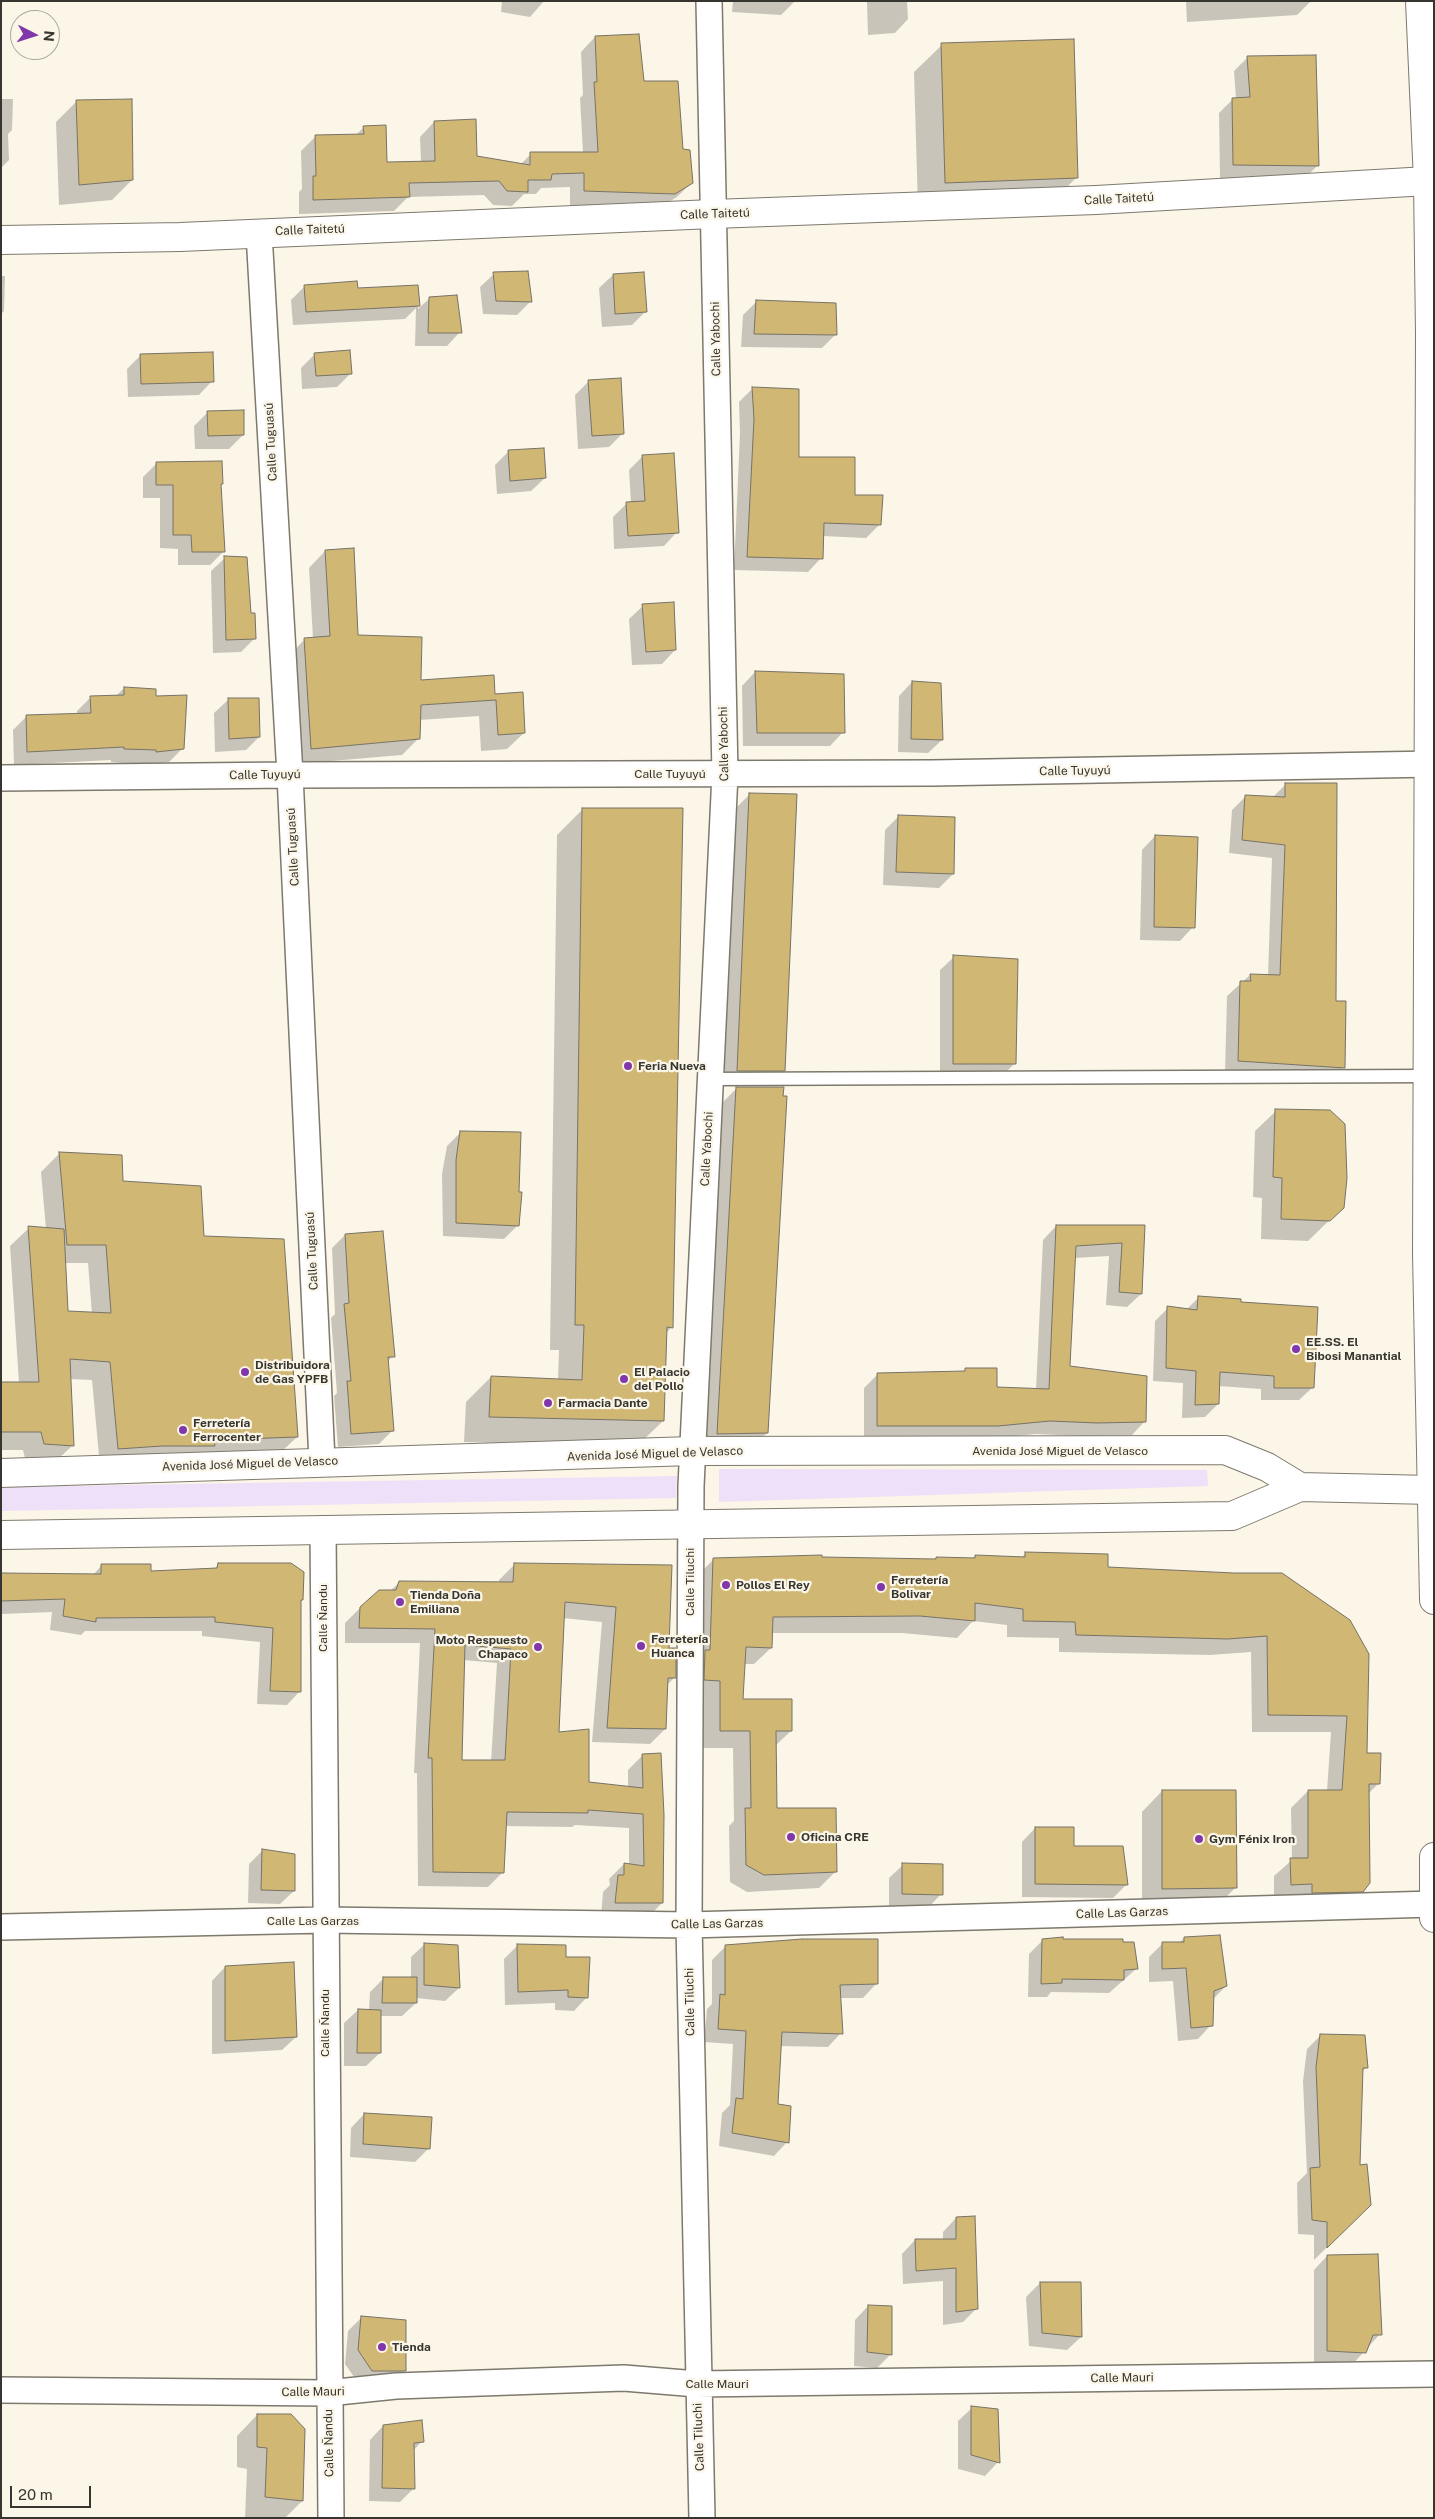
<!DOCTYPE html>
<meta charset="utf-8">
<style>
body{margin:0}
#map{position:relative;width:1435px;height:2519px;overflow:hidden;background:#fbf6e8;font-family:"Public Sans",sans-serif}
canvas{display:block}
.frame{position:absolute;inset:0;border:2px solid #373530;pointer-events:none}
.north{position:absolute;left:10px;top:10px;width:50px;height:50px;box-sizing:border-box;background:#fbf6e8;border:1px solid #ada99e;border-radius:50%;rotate:95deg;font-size:14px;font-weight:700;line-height:20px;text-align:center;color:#373530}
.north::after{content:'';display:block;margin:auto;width:18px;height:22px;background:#8137aa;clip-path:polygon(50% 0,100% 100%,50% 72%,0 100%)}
.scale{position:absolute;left:10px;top:2486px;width:81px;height:22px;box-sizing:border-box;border:2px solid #373530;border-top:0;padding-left:6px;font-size:15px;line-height:18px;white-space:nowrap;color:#373530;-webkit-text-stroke:4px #fbf6e8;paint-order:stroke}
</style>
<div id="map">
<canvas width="1435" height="2519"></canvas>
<div class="frame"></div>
<div class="north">N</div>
<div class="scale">20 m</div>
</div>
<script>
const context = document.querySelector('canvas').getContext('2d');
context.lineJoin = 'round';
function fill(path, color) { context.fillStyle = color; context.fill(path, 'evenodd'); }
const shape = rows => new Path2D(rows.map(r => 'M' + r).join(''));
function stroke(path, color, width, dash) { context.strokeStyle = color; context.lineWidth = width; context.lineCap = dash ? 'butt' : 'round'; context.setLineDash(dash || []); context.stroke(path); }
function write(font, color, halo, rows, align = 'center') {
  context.font = font + ' "Public Sans",sans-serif'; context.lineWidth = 4.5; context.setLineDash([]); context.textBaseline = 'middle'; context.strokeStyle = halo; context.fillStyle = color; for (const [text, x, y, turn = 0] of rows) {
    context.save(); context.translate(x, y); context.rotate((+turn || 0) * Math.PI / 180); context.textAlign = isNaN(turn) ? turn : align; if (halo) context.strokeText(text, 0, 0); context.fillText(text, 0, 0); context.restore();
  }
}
fill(shape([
 [719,1469,1207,1470,1208,1486,719,1502],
 [677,1476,676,1498,1,1511,1,1487]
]), '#eee0f8');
fill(shape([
 [502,1,544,1,530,17,501,12],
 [733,1,795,1,781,15,732,12],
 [867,1,907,1,908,19,895,33,868,35],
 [1186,1,1311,1,1297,15,1187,22],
 [595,37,643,83,682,150,692,182,677,197,659,208,570,205,570,187,541,188,536,194,524,194,512,206,493,205,484,195,408,197,394,211,299,214,299,192,302,189,301,151,316,136,356,135,364,127,386,164,421,162,420,137,434,122,476,158,520,165,531,154,583,153,580,98,583,95,581,52],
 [942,45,1076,178,1049,205,918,209,914,72],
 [1247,58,1318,165,1304,179,1220,178,1219,113,1233,99,1236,99,1234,71],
 [1,99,13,99,12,130,8,134,9,160,1,168],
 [77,101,132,180,112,200,59,205,56,122],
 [494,274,531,301,517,315,483,314,480,287],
 [613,275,645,312,632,325,602,327,599,288],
 [1,276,5,276,4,311,1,314],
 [305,286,357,289,417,286,418,309,430,298,460,332,447,346,415,346,416,308,405,319,293,325,291,300],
 [757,301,836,334,822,348,741,347,743,315],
 [315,354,351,373,337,387,302,389,301,368],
 [141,355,212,381,199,395,128,397,127,369],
 [589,381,623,433,609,447,578,449,575,395],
 [753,388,798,459,853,496,880,524,866,538,822,536,821,558,808,572,734,570,740,433,739,402],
 [208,412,243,435,229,449,195,449,194,426],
 [509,451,545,478,531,491,497,494,495,465],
 [643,456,677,532,664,546,614,549,613,517,627,503,631,503,629,470],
 [156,464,220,485,223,552,210,565,178,565,178,549,160,548,160,498,143,498,143,477],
 [325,551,357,636,420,681,494,695,524,733,507,749,481,751,479,716,419,720,418,739,402,755,295,764,289,656,305,639,313,639,309,568],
 [225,558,250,614,255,638,241,652,213,653,211,571],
 [643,606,675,650,662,664,632,665,629,619],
 [755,672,843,732,830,746,743,746,742,686],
 [912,682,942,740,928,753,898,752,899,696],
 [124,688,155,697,183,748,169,762,142,765,111,762,111,760,14,765,13,730,27,716,77,715,77,711,91,697,116,696],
 [228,700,259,737,246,750,215,752,214,713],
 [1285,785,1334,1002,1343,1068,1330,1081,1225,1074,1227,996,1250,975,1268,976,1272,858,1229,853,1232,810,1246,796,1272,798],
 [750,794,783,1070,770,1084,724,1084,736,808],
 [583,809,672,1327,666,1333,663,1421,637,1446,464,1442,466,1402,491,1377,558,1380,559,1350,550,1350,557,835],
 [899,816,953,874,939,888,883,885,885,830],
 [1155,836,1193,927,1180,941,1140,940,1142,850],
 [954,957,1015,1063,1001,1077,940,1077,940,970],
 [737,1088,767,1433,753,1446,704,1447,723,1102],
 [1276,1111,1343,1207,1308,1241,1261,1239,1262,1198,1253,1197,1255,1131],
 [461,1132,518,1225,504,1239,443,1236,442,1174,447,1146],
 [59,1154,122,1182,203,1237,297,1437,278,1455,100,1467,92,1380,69,1379,73,1445,54,1463,26,1462,23,1450,1,1450,1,1383,19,1383,10,1246,29,1228,46,1229,41,1172],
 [64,1263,88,1263,92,1314,67,1313],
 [1056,1226,1144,1226,1141,1294,1127,1307,1106,1305,1109,1256,1074,1258,1069,1368,1145,1421,1132,1435,1082,1436,1036,1434,983,1439,864,1439,864,1388,877,1375,962,1373,966,1369,996,1388,1036,1390,1043,1240],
 [345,1235,393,1356,387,1362,392,1431,379,1444,338,1447,334,1396,337,1393,331,1318,335,1314,332,1248],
 [1199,1297,1240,1303,1313,1387,1299,1400,1261,1400,1261,1389,1218,1386,1218,1404,1205,1417,1182,1418,1183,1383,1153,1381,1155,1321,1168,1308,1186,1310],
 [1026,1553,1107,1569,1234,1575,1282,1574,1378,1784,1368,1794,1362,1891,1345,1908,1274,1901,1274,1876,1292,1860,1291,1808,1308,1791,1327,1791,1331,1732,1252,1732,1251,1652,1210,1655,1059,1652,1059,1638,1007,1637,1007,1625,973,1621,957,1638,902,1633,772,1633,771,1648,754,1664,744,1664,742,1701,791,1731,775,1746,776,1810,835,1872,819,1888,747,1892,730,1882,729,1826,734,1821,733,1748,703,1748,703,1697,688,1696,697,1576,714,1559,935,1560,937,1558,972,1559,975,1556,1021,1558],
 [102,1565,149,1573,213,1570,218,1565,300,1601,300,1691,287,1705,257,1704,260,1642,202,1636,202,1631,85,1631,81,1635,50,1630,52,1612,2,1614,1,1619,1,1574,92,1576],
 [514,1565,670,1567,668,1649,674,1678,666,1686,665,1729,650,1744,592,1742,602,1622,563,1618,558,1733,587,1784,628,1788,628,1770,643,1755,662,1903,647,1918,601,1917,603,1892,610,1885,609,1879,624,1864,629,1865,629,1828,575,1825,572,1827,505,1826,503,1872,488,1887,418,1886,417,1773,414,1773,420,1643,345,1643,345,1623,360,1608,390,1591,400,1582,499,1583,499,1580],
 [463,1660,497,1663,491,1762,461,1762],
 [1162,1791,1235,1888,1215,1908,1142,1909,1142,1812],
 [1035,1828,1073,1848,1126,1885,1113,1898,1022,1897,1022,1842],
 [263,1850,294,1891,280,1904,248,1903,249,1864],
 [903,1865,941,1894,928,1908,889,1907,889,1878],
 [1184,1938,1226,1986,1212,2000,1211,2025,1198,2039,1178,2041,1173,1981,1149,1982,1149,1957,1163,1943,1179,1943],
 [1043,1940,1062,1940,1136,1969,1109,1993,1051,1992,1047,1997,1028,1997,1029,1954],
 [425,1944,459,1988,445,2001,416,1998,416,2003,402,2016,380,2016,380,2053,366,2066,344,2066,344,2023,358,2010,369,2010,370,1992,384,1978,411,1978,411,1957],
 [518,1945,565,1959,587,1997,574,2011,555,2010,555,2003,505,2005,504,1959],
 [726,1946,876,1984,863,1998,840,1998,841,2033,828,2047,780,2046,777,2106,787,2142,774,2156,719,2146,722,2113,730,2105,733,2044,704,2042,707,2009,712,2004,712,1960],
 [225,1967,296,2037,282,2050,212,2054,212,1981],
 [1321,2035,1366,2068,1361,2072,1358,2166,1370,2205,1314,2260,1314,2235,1298,2234,1297,2183,1307,2173,1303,2081,1307,2049],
 [364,2114,429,2148,415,2162,350,2157,351,2128],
 [956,2218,977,2308,963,2322,943,2325,943,2281,903,2284,902,2254,915,2240,943,2240,943,2232],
 [1327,2256,1380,2334,1351,2366,1314,2364,1314,2270],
 [1040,2283,1080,2283,1081,2337,1067,2350,1029,2346,1026,2297],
 [868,2306,891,2354,877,2368,854,2366,855,2320],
 [361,2318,404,2371,391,2384,359,2384,345,2364,348,2331],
 [972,2408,998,2462,985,2476,958,2469,958,2421],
 [257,2415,302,2501,285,2518,245,2518,247,2469,237,2467,237,2436],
 [383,2426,422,2441,413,2451,413,2489,400,2502,369,2501,370,2440]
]), '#0003');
const building = shape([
 [639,34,644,81,678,81,683,149,690,150,693,183,675,194,584,191,584,173,552,174,551,180,528,180,528,192,507,191,499,181,409,183,410,197,313,200,313,176,316,176,315,135,364,134,363,126,386,125,387,162,435,161,434,121,476,119,477,156,530,165,530,152,598,152,594,82,597,82,595,36,639,34],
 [1074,39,1078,178,945,183,941,43,1074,39],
 [1316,55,1319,166,1233,165,1232,98,1250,97,1247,56,1316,55],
 [132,99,133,180,79,185,76,100,132,99],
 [528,271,532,302,496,301,493,272,528,271],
 [644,272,647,312,615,314,613,274,644,272],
 [357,281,358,288,418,285,420,306,306,312,304,285,357,281],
 [457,295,462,333,428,333,429,297,457,295],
 [756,300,836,303,837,335,754,334,756,300],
 [350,350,352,374,316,376,314,353,350,350],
 [213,352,214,382,141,384,140,354,213,352],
 [621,378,624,434,592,436,588,380,621,378],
 [752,387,799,389,799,457,855,457,855,495,883,495,881,525,824,523,823,559,747,557,754,419,752,387],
 [244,410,244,435,208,436,207,411,244,410],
 [544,448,546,478,510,481,508,450,544,448],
 [674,453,679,533,628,536,626,502,645,501,642,455,674,453],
 [222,461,223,484,221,484,225,552,192,552,191,535,173,535,173,485,156,485,156,462,222,461],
 [354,548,358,635,422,637,421,680,494,675,495,694,523,692,525,733,498,735,496,700,421,705,420,739,311,749,304,638,330,636,325,550,354,548],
 [224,556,247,557,251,613,255,613,256,639,226,640,224,556],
 [674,602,676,650,646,652,642,604,674,602],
 [755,671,844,674,845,733,757,733,755,671],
 [912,681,941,683,943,740,911,739,912,681],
 [124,687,156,689,156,696,187,695,184,749,156,752,156,750,124,749,124,747,27,752,26,715,91,713,90,696,124,695,124,687],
 [228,698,259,698,260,737,229,739,228,698],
 [1285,783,1337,783,1336,1001,1346,1001,1345,1068,1238,1061,1240,981,1251,981,1250,974,1280,975,1285,845,1242,840,1245,795,1285,797,1285,783],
 [749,793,797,794,785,1071,737,1071,749,793],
 [582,808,683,808,673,1328,667,1327,664,1421,489,1417,491,1376,582,1380,584,1325,575,1325,582,808],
 [898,815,955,817,954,874,896,872,898,815],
 [1155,835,1198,837,1195,928,1154,927,1155,835],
 [953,955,1018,959,1016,1064,953,1064,953,955],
 [736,1087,784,1087,783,1096,787,1096,768,1433,717,1434,736,1087],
 [1275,1109,1330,1110,1345,1124,1347,1178,1344,1208,1330,1221,1281,1219,1282,1178,1273,1177,1275,1109],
 [460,1131,521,1132,519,1192,522,1192,519,1226,456,1223,456,1160,460,1131],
 [59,1152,122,1155,123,1181,201,1186,204,1236,284,1239,298,1437,214,1440,215,1446,162,1446,118,1449,110,1362,70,1359,74,1446,44,1444,41,1432,1,1432,1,1382,39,1382,28,1226,64,1229,68,1311,111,1313,106,1245,67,1245,59,1152],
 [1056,1225,1145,1225,1142,1294,1119,1292,1122,1243,1076,1246,1070,1366,1147,1376,1146,1422,1097,1423,1050,1421,998,1426,877,1426,877,1373,965,1371,965,1368,997,1368,997,1387,1049,1389,1056,1225],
 [383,1231,395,1357,388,1357,394,1431,351,1434,347,1381,351,1381,344,1304,349,1303,345,1234,383,1231],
 [1198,1296,1241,1299,1241,1302,1318,1307,1314,1388,1274,1388,1274,1376,1220,1372,1219,1404,1195,1405,1196,1371,1166,1368,1167,1306,1197,1310,1198,1296],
 [1025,1552,1108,1554,1108,1567,1234,1573,1282,1573,1350,1620,1369,1654,1367,1753,1381,1753,1380,1784,1369,1784,1370,1883,1363,1892,1312,1893,1312,1884,1291,1885,1290,1858,1308,1858,1308,1790,1342,1790,1347,1716,1268,1715,1267,1636,1228,1639,1076,1635,1075,1622,1023,1621,1023,1609,975,1603,975,1621,920,1616,773,1617,772,1648,746,1647,743,1699,792,1699,792,1731,776,1731,777,1808,836,1808,837,1872,764,1875,746,1865,745,1808,751,1808,750,1731,720,1731,720,1681,704,1680,705,1650,710,1650,713,1558,822,1555,822,1557,936,1559,936,1557,975,1558,975,1555,1025,1557,1025,1552],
 [218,1563,291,1563,304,1572,303,1600,301,1600,301,1692,270,1691,273,1628,215,1622,215,1617,96,1618,96,1622,63,1616,65,1599,1,1601,1,1573,101,1574,101,1564,151,1564,151,1571,217,1568,218,1563],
 [514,1563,672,1565,669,1648,676,1648,676,1678,668,1678,666,1729,607,1728,616,1607,565,1602,559,1732,589,1729,589,1782,643,1788,642,1754,661,1753,664,1815,663,1903,615,1903,618,1875,624,1875,624,1863,644,1866,643,1814,588,1810,588,1813,507,1812,504,1873,433,1872,432,1758,428,1758,435,1629,359,1628,360,1607,379,1590,396,1590,399,1581,513,1582,514,1563],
 [465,1645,511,1649,505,1760,462,1760,465,1645],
 [1162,1790,1236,1790,1237,1888,1162,1889,1162,1790],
 [1035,1827,1074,1827,1074,1846,1123,1846,1128,1885,1035,1884,1035,1827],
 [262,1849,295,1854,295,1891,261,1890,262,1849],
 [902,1863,943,1864,943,1895,902,1894,902,1863],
 [1220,1935,1227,1986,1214,1991,1213,2026,1191,2028,1186,1968,1162,1969,1162,1942,1184,1942,1184,1937,1220,1935],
 [1063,1937,1063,1939,1123,1939,1123,1942,1134,1942,1138,1969,1124,1970,1124,1980,1062,1979,1062,1983,1041,1984,1042,1939,1063,1937],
 [802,1939,878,1939,878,1984,840,1985,843,2034,782,2032,778,2104,791,2106,789,2143,732,2133,736,2098,743,2099,746,2031,718,2029,720,1994,725,1995,725,1945,802,1939],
 [424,1943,458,1945,460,1988,424,1985,424,1943],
 [517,1944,566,1945,566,1957,590,1957,588,1998,568,1997,568,1990,518,1992,517,1944],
 [294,1962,297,2037,225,2041,225,1966,294,1962],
 [383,1977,417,1977,417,2003,382,2003,383,1977],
 [358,2009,381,2010,381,2053,357,2053,358,2009],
 [1320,2034,1365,2035,1368,2068,1363,2068,1360,2165,1367,2164,1371,2205,1327,2248,1327,2222,1312,2220,1310,2168,1320,2167,1316,2067,1320,2034],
 [364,2113,432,2117,430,2149,363,2144,364,2113],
 [975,2216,978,2309,956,2312,956,2268,916,2271,915,2239,956,2239,956,2217,975,2216],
 [1378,2254,1382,2335,1373,2335,1366,2353,1327,2351,1327,2255,1378,2254],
 [1040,2282,1081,2282,1082,2337,1042,2333,1040,2282],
 [868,2305,892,2306,892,2355,867,2352,868,2305],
 [361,2316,406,2320,406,2371,372,2371,358,2350,361,2316],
 [971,2406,998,2409,1000,2463,971,2455,971,2406],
 [257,2414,291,2414,305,2429,303,2501,265,2497,267,2448,257,2447,257,2414],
 [422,2420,424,2442,414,2443,415,2489,382,2488,383,2425,422,2420]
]);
fill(building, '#d0b774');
stroke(building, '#777267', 1);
const lane = shape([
 [711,1079,1428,1076]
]);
const street = shape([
 [259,233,290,775,322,1461],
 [1,778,290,775,932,773,1434,764],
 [323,1529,331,2518],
 [1,1927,324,1920,689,1925,1434,1904],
 [1,2390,328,2393,396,2386,624,2378,697,2384,1434,2374],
 [702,2518,689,1925,691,1486,725,774,709,1]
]);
const secondary = shape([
 [1,240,180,237,713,214,1096,200,1428,181]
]);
const primary = shape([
 [1,1473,692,1451,1225,1450,1267,1467,1300,1487],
 [1,1535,1232,1516,1300,1487,1432,1490]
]);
const highway = shape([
 [1420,1,1428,181,1430,334,1427,1253,1434,1600],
 [1434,1857,1434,1918]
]);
stroke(lane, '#7e796d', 15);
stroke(street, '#7e796d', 28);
stroke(secondary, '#7e796d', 30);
stroke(primary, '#7e796d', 30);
stroke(highway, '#7e796d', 30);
stroke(lane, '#fff', 12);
stroke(street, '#fff', 25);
stroke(secondary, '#fff', 28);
stroke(primary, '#fff', 28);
stroke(highway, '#fff', 28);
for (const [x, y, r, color] of [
 [628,1066,5,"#8137aa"],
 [1296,1349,5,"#8137aa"],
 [245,1372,5,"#8137aa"],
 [624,1379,5,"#8137aa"],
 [548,1403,5,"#8137aa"],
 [183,1430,5,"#8137aa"],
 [726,1585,5,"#8137aa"],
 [881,1587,5,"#8137aa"],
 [400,1602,5,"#8137aa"],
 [641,1646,5,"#8137aa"],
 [538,1647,5,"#8137aa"],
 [791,1837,5,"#8137aa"],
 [1199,1839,5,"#8137aa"],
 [382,2347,5,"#8137aa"]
]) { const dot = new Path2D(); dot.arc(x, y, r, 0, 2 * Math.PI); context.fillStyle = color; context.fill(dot); stroke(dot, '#fbf6e8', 2); }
write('12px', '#373530', '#fbf6e8', [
 ["Calle Taitetú",1119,199,-3],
 ["Calle Taitetú",715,214,-2],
 ["Calle Taitetú",310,230,-2],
 ["Calle Yabochi",716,339,-91],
 ["Calle Tuguasú",271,442,-93],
 ["Calle Yabochi",724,744,-91],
 ["Calle Tuyuyú",1075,771,-1],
 ["Calle Tuyuyú",670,774],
 ["Calle Tuyuyú",265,775,-1],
 ["Calle Tuguasú",293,847,-93],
 ["Calle Yabochi",707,1149,-87],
 ["Calle Tuguasú",312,1251,-93],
 ["Avenida José Miguel de Velasco",1060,1451],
 ["Avenida José Miguel de Velasco",655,1454,-2],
 ["Avenida José Miguel de Velasco",250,1464,-2],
 ["Calle Tiluchi",690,1582,-90],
 ["Calle Ñandu",323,1618,-90],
 ["Calle Las Garzas",1122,1913,-2],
 ["Calle Las Garzas",313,1921],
 ["Calle Las Garzas",717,1924,-1],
 ["Calle Tiluchi",690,2002,-91],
 ["Calle Ñandu",325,2023,-90],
 ["Calle Mauri",1122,2378,-1],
 ["Calle Mauri",717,2384],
 ["Calle Mauri",313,2392,-1],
 ["Calle Tiluchi",699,2437,-92],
 ["Calle Ñandu",329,2443,-91]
]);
write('bold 12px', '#373530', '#fbf6e8', [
 ["Feria Nueva",638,1066],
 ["EE.SS. El",1306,1342],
 ["Bibosi Manantial",1306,1356],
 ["Distribuidora",255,1365],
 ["de Gas YPFB",255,1379],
 ["El Palacio",634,1372],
 ["del Pollo",634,1386],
 ["Farmacia Dante",558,1403],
 ["Ferretería",193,1423],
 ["Ferrocenter",193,1437],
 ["Ferretería",891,1580],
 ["Bolivar",891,1594],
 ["Pollos El Rey",736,1585],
 ["Tienda Doña",410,1595],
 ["Emiliana",410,1609],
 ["Ferretería",651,1639],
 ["Huanca",651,1653],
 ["Moto Respuesto",528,1640,"right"],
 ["Chapaco",528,1654,"right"],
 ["Oficina CRE",801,1837],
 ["Gym Fénix Iron",1209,1839],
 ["Tienda",392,2347]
], 'left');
</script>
